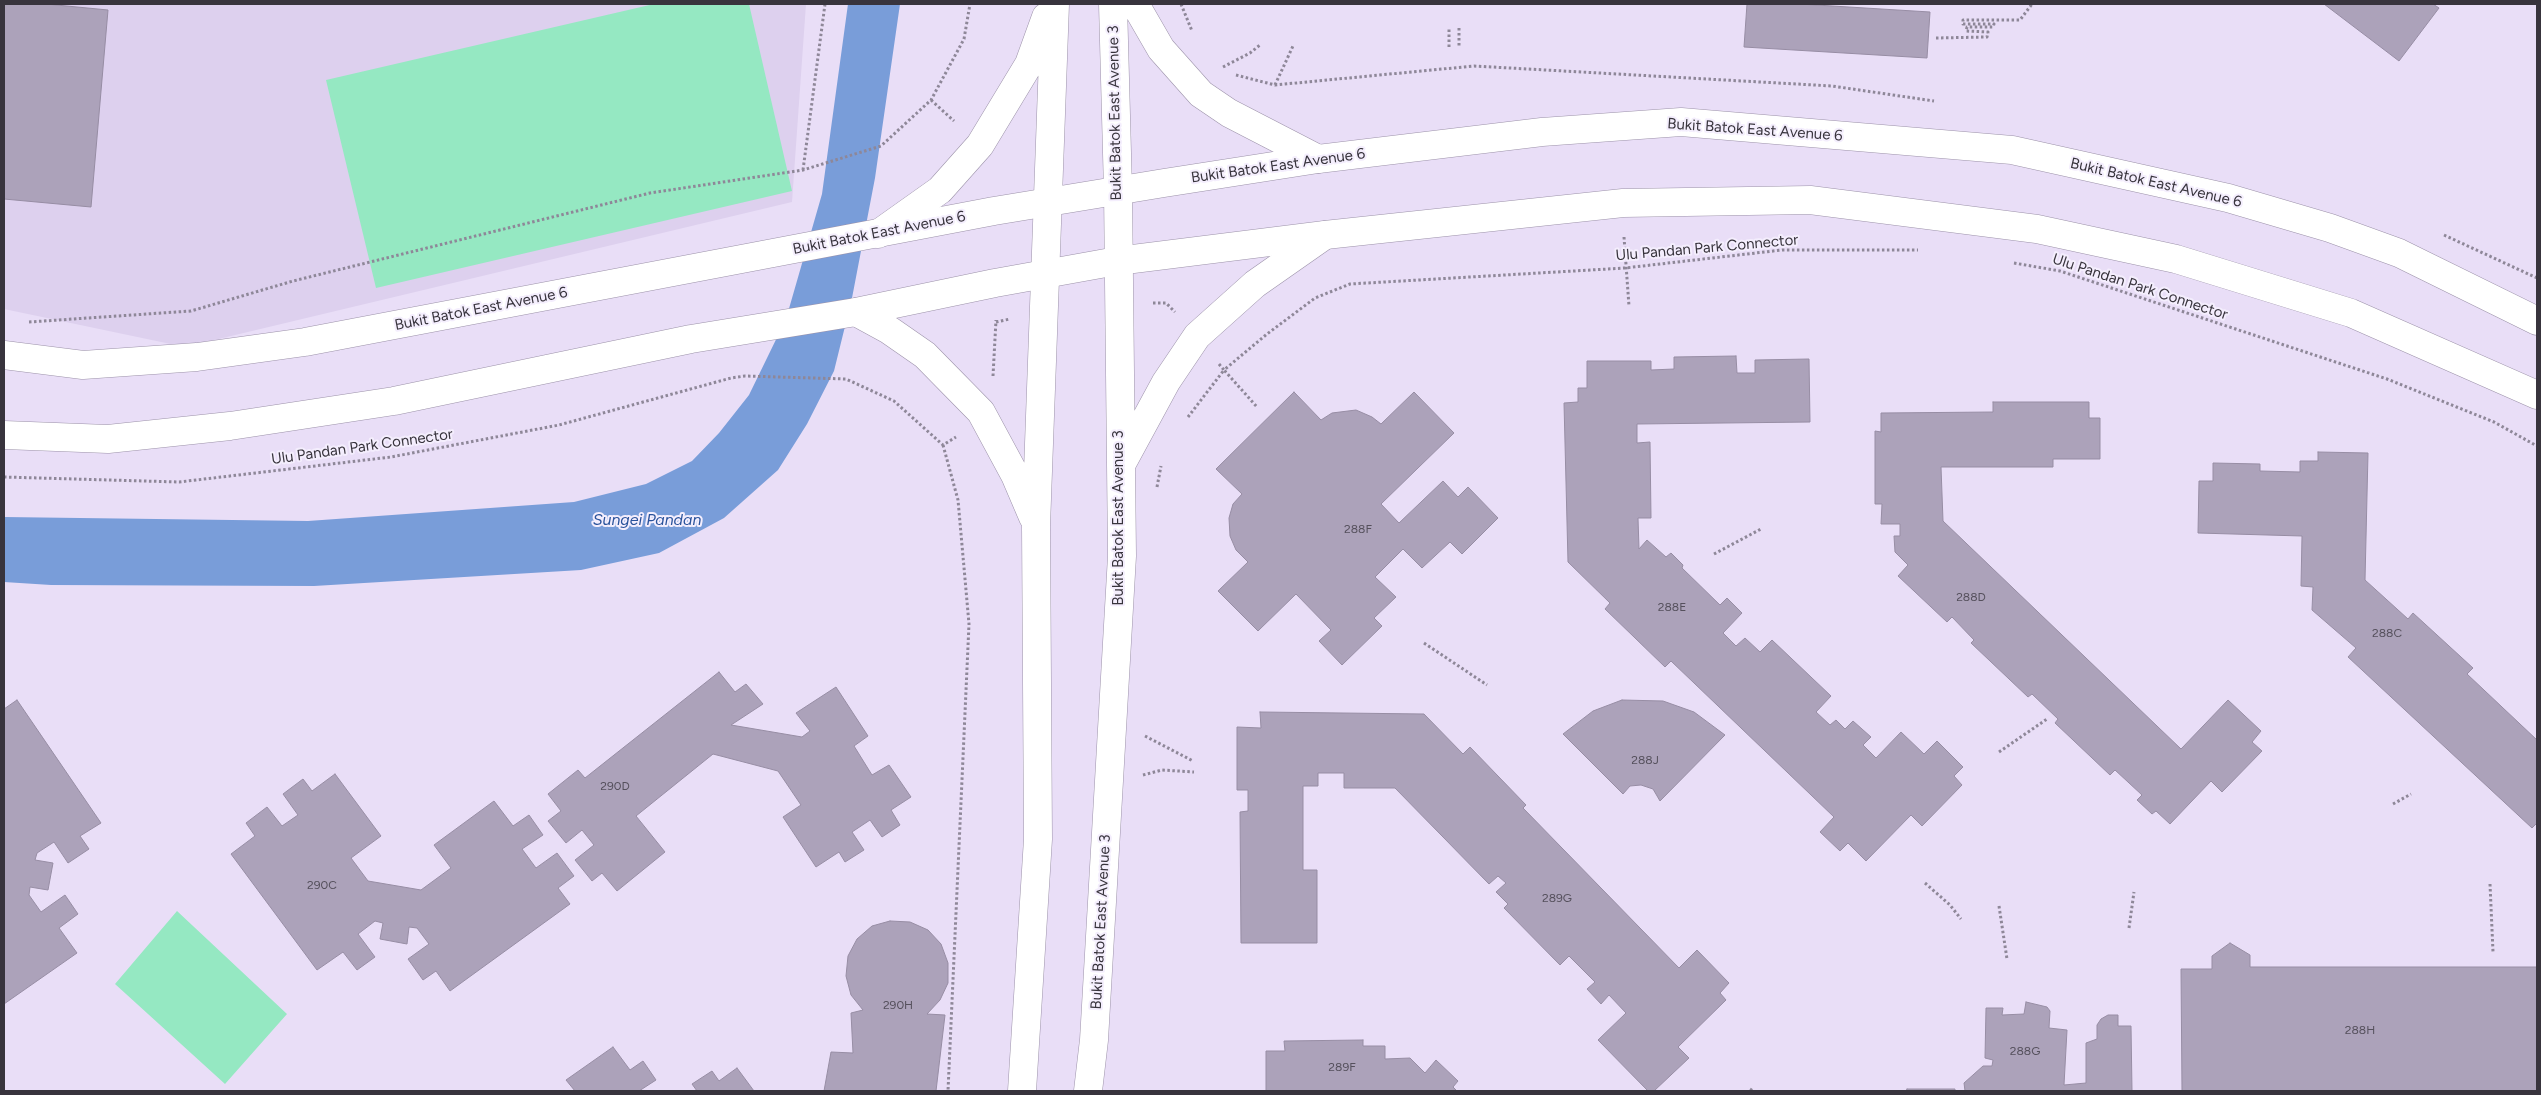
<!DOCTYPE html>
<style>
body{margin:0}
#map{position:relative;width:2541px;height:1095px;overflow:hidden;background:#e9def7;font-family:Figtree,sans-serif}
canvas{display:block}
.frame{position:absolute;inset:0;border:5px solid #38343d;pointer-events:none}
</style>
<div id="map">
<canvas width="2541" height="1095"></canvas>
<div class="frame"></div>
</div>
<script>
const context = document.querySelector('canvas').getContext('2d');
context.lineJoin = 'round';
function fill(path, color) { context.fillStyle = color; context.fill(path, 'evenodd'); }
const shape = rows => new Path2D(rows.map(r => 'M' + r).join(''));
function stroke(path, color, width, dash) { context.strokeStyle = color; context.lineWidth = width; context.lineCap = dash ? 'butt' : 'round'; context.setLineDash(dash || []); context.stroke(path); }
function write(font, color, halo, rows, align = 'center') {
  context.font = font + ' Figtree,sans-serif'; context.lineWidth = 4; context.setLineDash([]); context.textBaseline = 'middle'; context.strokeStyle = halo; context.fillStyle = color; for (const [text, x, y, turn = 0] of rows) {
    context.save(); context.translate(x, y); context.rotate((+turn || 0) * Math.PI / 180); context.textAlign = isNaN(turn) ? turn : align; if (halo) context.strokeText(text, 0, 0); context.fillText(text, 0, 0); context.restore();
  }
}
fill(shape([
 [4,4,806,4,792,202,185,347,4,309]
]), '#ddd0ee');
fill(shape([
 [654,4,749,4,792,191,376,288,326,80],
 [177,911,287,1014,225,1084,115,984]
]), '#95e8c2');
fill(shape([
 [848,4,900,4,875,178,852,298,834,371,807,424,778,470,724,518,659,553,581,570,314,586,51,585,4,582,4,517,308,521,574,502,646,484,692,461,719,433,749,395,786,319,822,194]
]), '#799dd9');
const building = shape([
 [4,4,46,4,108,10,91,207,4,199,4,4],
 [1747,4,1800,4,1930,12,1927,58,1744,47,1747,4],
 [2324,4,2433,4,2439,8,2399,61,2324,4],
 [1736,356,1737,373,1755,373,1755,360,1809,359,1810,422,1637,424,1637,443,1650,442,1651,518,1638,518,1639,549,1647,540,1666,557,1671,553,1683,565,1682,568,1720,605,1727,598,1742,613,1723,633,1736,646,1745,638,1760,652,1772,640,1831,696,1816,712,1830,725,1836,720,1845,729,1853,721,1871,737,1863,745,1876,758,1901,732,1924,754,1937,741,1963,767,1954,776,1962,785,1922,826,1911,815,1866,861,1848,843,1840,851,1820,832,1834,817,1671,661,1665,667,1605,609,1610,603,1568,562,1564,403,1578,402,1578,388,1587,388,1587,361,1651,361,1651,370,1674,369,1674,357,1736,356],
 [1294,392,1321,420,1332,413,1356,410,1372,417,1381,424,1414,392,1454,433,1381,504,1399,523,1443,481,1458,497,1468,487,1498,518,1462,554,1450,542,1422,568,1403,549,1375,577,1396,597,1374,618,1382,626,1342,665,1319,641,1331,630,1296,594,1258,631,1218,591,1248,562,1236,550,1230,536,1229,518,1233,504,1242,494,1216,469,1294,392],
 [1993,402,2089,402,2089,418,2100,418,2100,459,2053,459,2053,467,1941,467,1943,521,2181,749,2228,700,2261,731,2252,742,2262,751,2222,792,2211,781,2170,824,2156,811,2152,814,2137,800,2142,795,2115,770,2110,775,2055,723,2058,719,2032,694,2028,697,1971,643,1974,640,1952,617,1947,622,1898,576,1908,565,1895,552,1894,536,1900,536,1900,524,1881,524,1882,504,1875,504,1875,431,1881,432,1881,413,1993,412,1993,402],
 [2318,452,2368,453,2365,580,2408,619,2413,613,2473,668,2467,674,2537,740,2537,823,2532,828,2348,657,2356,648,2312,610,2313,587,2301,586,2302,536,2198,533,2199,481,2213,481,2213,463,2260,464,2260,471,2300,472,2300,461,2318,461,2318,452],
 [719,672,735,692,746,684,763,704,731,725,802,737,810,731,796,713,836,687,868,736,854,746,872,775,889,765,911,797,891,810,900,825,882,837,870,820,852,832,864,850,845,862,839,852,816,867,783,817,801,805,778,771,713,754,636,816,665,852,617,891,602,873,592,881,575,860,594,845,582,830,566,843,548,821,561,811,548,794,578,770,585,778,719,672],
 [17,700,101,823,80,836,89,849,68,863,54,842,37,853,35,860,53,863,48,890,30,887,29,895,41,912,65,895,78,914,59,928,77,953,4,1004,4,709,17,700],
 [1622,700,1663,701,1694,712,1725,735,1660,801,1653,789,1641,785,1630,786,1623,794,1563,734,1593,711,1622,700],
 [1260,712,1424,714,1463,754,1470,747,1526,805,1523,808,1679,968,1697,950,1729,983,1720,993,1726,1000,1678,1047,1689,1058,1654,1091,1648,1091,1598,1040,1626,1013,1609,995,1601,1004,1587,989,1595,982,1569,956,1560,965,1504,908,1508,904,1496,892,1506,883,1498,876,1489,884,1395,788,1344,788,1344,773,1318,773,1318,786,1303,786,1303,870,1317,870,1317,943,1241,943,1240,812,1248,811,1248,790,1237,790,1237,727,1261,728,1260,712],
 [335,774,381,836,351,858,368,881,421,890,451,868,434,845,494,801,513,826,529,815,543,835,522,849,536,868,557,853,574,876,558,888,570,904,450,991,436,971,423,980,408,959,429,944,417,928,409,927,407,944,380,939,383,923,375,921,358,934,375,957,357,970,343,952,317,970,231,854,255,836,246,823,267,807,282,826,298,815,283,794,303,779,312,791,335,774],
 [890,921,910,922,928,930,941,944,948,963,948,983,940,1000,927,1014,945,1015,936,1091,824,1091,831,1052,853,1053,851,1013,863,1010,851,995,846,976,848,956,857,939,872,926,890,921],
 [2230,943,2250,955,2250,967,2537,967,2537,1091,2182,1091,2181,969,2212,969,2212,956,2230,943],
 [2026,1002,2047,1007,2050,1011,2049,1028,2067,1030,2064,1085,2086,1083,2086,1043,2097,1039,2097,1025,2101,1019,2108,1015,2118,1015,2118,1026,2131,1026,2132,1091,1965,1091,1964,1083,1983,1066,1992,1066,1993,1060,1985,1058,1986,1008,2003,1008,2002,1015,2024,1014,2026,1002],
 [1363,1040,1363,1046,1385,1046,1385,1059,1410,1058,1425,1073,1436,1060,1458,1081,1453,1087,1457,1091,1266,1091,1266,1051,1285,1051,1284,1041,1363,1040],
 [613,1047,630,1070,643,1061,656,1080,639,1091,575,1091,566,1080,613,1047],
 [737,1068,754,1091,697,1091,692,1084,712,1071,719,1081,737,1068],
 [1907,1089,1955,1089,1955,1091,1906,1091,1907,1089]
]);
fill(building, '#aca2ba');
stroke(building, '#978da4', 1);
const secondary = shape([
 [4,355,83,365,197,357,305,342,994,211,1164,183,1318,159,1542,132,1681,122,2012,150,2228,198,2330,228,2399,253,2537,321],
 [4,435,108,439,230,426,394,401,691,339,856,312,995,283,1117,261,1325,235,1623,203,1810,200,2037,229,2176,259,2351,313,2537,395]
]);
const primary = shape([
 [1135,4,1161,49,1201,94,1229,113,1318,159],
 [878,234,940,190,980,145,1029,64,1046,17],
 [856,312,889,330,925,355,981,412,1015,475,1033,517],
 [1121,465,1166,382,1197,336,1255,284,1325,235],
 [1022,1091,1038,839,1036,526,1055,4],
 [1088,1091,1094,1040,1122,556,1118,190,1113,4]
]);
stroke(secondary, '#9c92a9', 29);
stroke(primary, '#9c92a9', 29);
stroke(shape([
 [1181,4,1192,31],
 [1459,28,1459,47],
 [1936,38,1987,37,1988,32,1966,31,1967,27,1993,27,1994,24,1963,24,1963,20,2020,20,2032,4],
 [1449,47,1449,28],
 [1223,67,1250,53,1260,45],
 [1236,75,1275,85,1474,66,1832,86,1934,101],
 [1275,85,1293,46],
 [931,100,954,121],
 [803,170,825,4],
 [2444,235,2537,278],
 [1624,237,1629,306],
 [2014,263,2060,271,2387,379,2494,422,2537,446],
 [1153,303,1166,303,1175,312],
 [29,322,191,311,293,281,650,193,803,170,881,146,931,100,964,39,970,4],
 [996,322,1010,319],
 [1219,364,1224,370,1267,334,1315,298,1350,284,1625,268,1782,250,1918,250],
 [993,376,996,320],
 [1188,417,1224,370,1257,407],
 [943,445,958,500,969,624,948,1091],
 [4,477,179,482,391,457,559,425,731,378,745,376,846,379,894,401,943,445,956,437],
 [1157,487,1161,466],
 [1714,554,1761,529],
 [1424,643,1487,685],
 [1145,736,1193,761],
 [1999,752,2047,719],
 [1143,775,1162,770,1194,772],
 [2393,804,2411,794],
 [1925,883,1950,905,1961,919],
 [2490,884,2493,952],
 [1999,906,2007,959],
 [2129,928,2134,892],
 [1750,1089,1753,1091]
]), '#8e8798', 3, [2.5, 2.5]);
stroke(secondary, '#fff', 28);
stroke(primary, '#fff', 28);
write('12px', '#55505c', null, [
 ["288F",1358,529],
 ["288D",1971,597],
 ["288E",1672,607],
 ["288C",2387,633],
 ["288J",1645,760],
 ["290D",615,786],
 ["290C",322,885],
 ["289G",1557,898],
 ["290H",898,1005],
 ["288H",2360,1030],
 ["288G",2025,1051],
 ["289F",1342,1067]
]);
write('15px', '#38343d', '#f4eefd', [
 ["Bukit Batok East Avenue 3",1115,113,-91],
 ["Bukit Batok East Avenue 6",1755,130,4],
 ["Bukit Batok East Avenue 6",1278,166,-8],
 ["Bukit Batok East Avenue 6",2156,183,13],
 ["Bukit Batok East Avenue 6",879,233,-11],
 ["Ulu Pandan Park Connector",1707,248,-5],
 ["Ulu Pandan Park Connector",2140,287,18],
 ["Bukit Batok East Avenue 6",481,309,-11],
 ["Ulu Pandan Park Connector",362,447,-8],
 ["Bukit Batok East Avenue 3",1119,518,-90],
 ["Bukit Batok East Avenue 3",1101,922,-87]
]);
write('italic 16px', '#29529b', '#f4eefd', [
 ["Sungei Pandan",647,520]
]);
</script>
